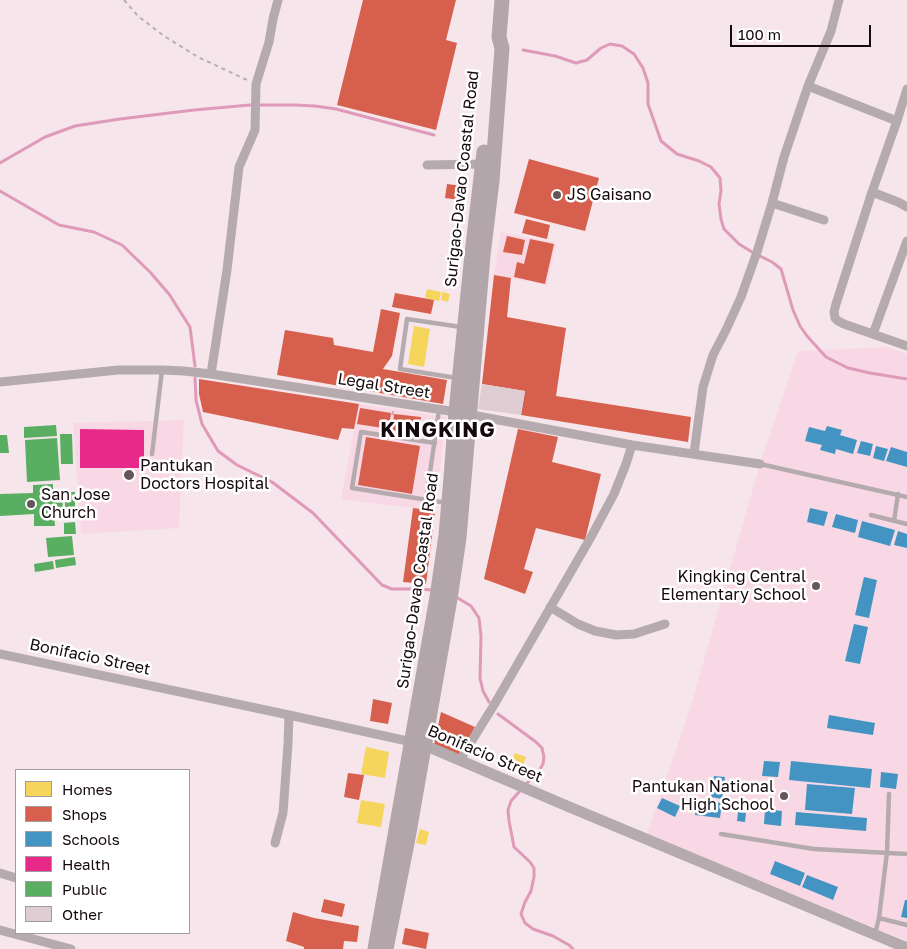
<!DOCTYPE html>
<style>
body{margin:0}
#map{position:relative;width:907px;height:949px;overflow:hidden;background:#f6e5eb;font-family:"Golos Text",sans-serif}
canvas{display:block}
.legend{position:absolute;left:15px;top:769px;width:175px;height:165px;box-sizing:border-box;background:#fff;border:1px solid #a19d9f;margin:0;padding:6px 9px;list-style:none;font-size:15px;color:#15090e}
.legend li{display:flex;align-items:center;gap:10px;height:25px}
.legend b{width:25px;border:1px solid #a19d9f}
.scale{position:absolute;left:730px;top:25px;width:141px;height:22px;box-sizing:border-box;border:2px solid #15090e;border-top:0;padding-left:6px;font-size:15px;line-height:18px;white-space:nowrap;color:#15090e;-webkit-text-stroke:4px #fff;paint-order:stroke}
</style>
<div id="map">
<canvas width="907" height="949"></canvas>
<ul class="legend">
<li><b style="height:14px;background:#f6d55c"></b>Homes</li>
<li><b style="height:14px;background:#d6604d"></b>Shops</li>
<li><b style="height:14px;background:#4393c3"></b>Schools</li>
<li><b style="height:14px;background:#e7298a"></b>Health</li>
<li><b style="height:14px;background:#5aae61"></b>Public</li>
<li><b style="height:14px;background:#deced4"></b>Other</li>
</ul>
<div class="scale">100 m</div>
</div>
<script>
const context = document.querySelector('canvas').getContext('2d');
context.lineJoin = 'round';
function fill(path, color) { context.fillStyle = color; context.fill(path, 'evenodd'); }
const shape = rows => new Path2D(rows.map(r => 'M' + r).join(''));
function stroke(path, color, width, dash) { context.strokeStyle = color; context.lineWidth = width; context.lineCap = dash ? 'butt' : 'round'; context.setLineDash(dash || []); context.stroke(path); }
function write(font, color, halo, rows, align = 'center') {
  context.font = font + ' "Golos Text",sans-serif'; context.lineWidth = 5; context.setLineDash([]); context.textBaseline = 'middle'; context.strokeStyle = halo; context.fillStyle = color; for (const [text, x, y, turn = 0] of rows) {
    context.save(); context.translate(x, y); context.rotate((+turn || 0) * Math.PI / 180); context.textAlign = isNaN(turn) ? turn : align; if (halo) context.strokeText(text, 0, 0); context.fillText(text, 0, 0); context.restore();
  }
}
fill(shape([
 [501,232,556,243,547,285,494,275],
 [887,347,907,354,907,941,647,834,690,709,760,464,798,351],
 [359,404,446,417,435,511,341,499],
 [184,420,179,528,81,534,73,423]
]), '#f9d8e5');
fill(shape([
 [427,289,441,292,439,301,425,298],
 [442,292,450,294,448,302,441,300],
 [414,326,430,329,424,367,408,364],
 [366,747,389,752,385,778,361,774],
 [515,753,526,757,520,773,509,768],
 [361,800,385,804,381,827,357,823],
 [420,829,429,832,426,845,416,843]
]), '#f6d55c');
fill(shape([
 [363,0,456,0,446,40,457,43,436,130,337,105],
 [529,159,599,178,585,231,514,213],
 [447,184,462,186,460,200,445,198],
 [526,219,550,225,547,239,522,233],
 [507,236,525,240,522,255,503,252],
 [530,239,554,244,545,284,514,277,517,262,524,264],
 [494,275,511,278,507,317,566,328,556,396,691,417,688,442,521,415,525,391,482,384],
 [395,293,434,300,431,314,392,307],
 [381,309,400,313,392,356,383,369,447,380,443,404,277,375,285,330,333,338,334,345,373,352],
 [199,379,359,404,354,429,342,428,338,440,203,412,199,394],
 [360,408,391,413,389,429,357,424],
 [394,414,421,417,419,434,392,430],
 [518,429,558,437,552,462,601,474,585,540,536,528,524,569,533,572,525,594,484,579],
 [366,437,420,446,412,494,358,485],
 [413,508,435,511,426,584,403,582],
 [373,699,392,703,388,724,370,721],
 [441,712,475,727,459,756,434,745],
 [348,773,364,775,359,800,344,797],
 [324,899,345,904,342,917,321,912],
 [293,912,314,918,359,926,357,942,344,941,343,949,304,949,304,947,286,941],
 [405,928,429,933,426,949,402,944]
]), '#d6604d');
fill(shape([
 [827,426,842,430,840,435,857,440,853,454,836,449,835,454,820,450,822,445,805,441,809,427,825,431],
 [861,441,873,444,870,456,857,453],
 [876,446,888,449,884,461,873,458],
 [891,447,907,452,907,467,886,461],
 [810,508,828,512,824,526,807,522],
 [836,514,858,520,855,533,832,527],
 [862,521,895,530,890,546,858,537],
 [898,531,907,534,907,548,894,545],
 [864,577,877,580,869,618,855,615],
 [854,624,868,627,860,664,845,661],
 [829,715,875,723,873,735,827,728],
 [764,761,780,762,778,777,762,776],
 [791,761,872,769,870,788,789,780],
 [881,772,898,774,896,789,880,787],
 [714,776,725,777,722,799,711,797],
 [807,784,855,788,852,814,805,810],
 [662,798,680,806,675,817,657,808],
 [697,800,722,803,720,818,695,815],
 [765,809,782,811,781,826,764,824],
 [738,812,746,813,745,822,737,821],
 [796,812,867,818,866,831,795,825],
 [775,861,805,873,800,886,770,874],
 [807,875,838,887,833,900,802,887],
 [905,900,907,900,907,918,901,917]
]), '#4393c3');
fill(shape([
 [80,429,144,430,144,468,80,468]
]), '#e7298a');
fill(shape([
 [56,425,57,436,24,438,24,427],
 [60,434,72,434,73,464,61,464],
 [0,435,7,435,9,453,0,453],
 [57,438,60,480,27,482,25,440],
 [53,484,53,492,62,492,63,513,54,513,55,526,34,526,34,514,0,516,0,494,33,493,33,485],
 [65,492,75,492,75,510,65,510],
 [75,522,76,534,64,534,64,523],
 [72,536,74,555,48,557,46,538],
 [75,557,76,565,56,568,55,560],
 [53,561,54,569,35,572,34,564]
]), '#5aae61');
stroke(shape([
 [523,50,555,56,576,63,587,60,601,48,610,44,622,46,634,54,643,68,648,83,648,104,661,141,677,154,699,161,711,167,720,178,721,191,719,204,721,219,724,229,739,244,752,252],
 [261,105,294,105,315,106,336,109,434,135],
 [0,163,45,137,75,126,120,119,194,110,250,105],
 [0,191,59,225,94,232,122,245,150,272,169,294,190,327,195,366],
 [760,256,772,262,781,269,793,310,800,326,807,336,826,357,848,368,870,373,907,379],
 [195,378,196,400,202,424,218,451,237,465,272,482,313,513,382,585,392,589,419,589,431,590],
 [456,597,471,606,479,618,481,636,480,678,483,691,489,702],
 [498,714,536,742,542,748,544,757,543,764,537,774,527,783],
 [519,792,511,801,508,810,509,821,514,847,530,862,534,868,534,877,531,891,525,902,521,914,525,923,533,929,553,936,569,945,573,949]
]), '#e09ab9', 3);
fill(shape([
 [482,384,525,391,521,415,478,409]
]), '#deced4');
stroke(shape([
 [124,0,138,16,164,36,198,57,247,80],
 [390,431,393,411]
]), '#b8aeb2', 2, [4, 4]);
stroke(shape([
 [457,378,400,369,407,319,461,327],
 [435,443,361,432,352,488,447,503],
 [152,454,162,370],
 [760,464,907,497],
 [426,500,439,410],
 [871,515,907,524],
 [894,521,898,494],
 [889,794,887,852,879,918,907,925],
 [721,834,814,849,907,854],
 [875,934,879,918]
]), '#b5abaf', 4.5);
stroke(shape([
 [808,86,897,121],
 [907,89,897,121,872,192,836,304,834,312,835,318,838,321,844,324,907,346],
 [427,165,483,164],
 [872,192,898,202,907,207],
 [772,203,824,220],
 [873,334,907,241],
 [211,374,227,270,239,167,255,130,256,84,269,42,273,19,278,0],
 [0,382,118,370,162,370,184,371,211,374,456,412,632,445,760,464],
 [694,453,703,387,713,355,726,330,741,297,757,252,772,203,784,157,808,86,831,31,839,0],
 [550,607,578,624,595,631,616,635,634,634,665,624],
 [0,654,289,715,412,742],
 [460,760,494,705,591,537,614,494,626,464,632,445],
 [275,843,283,813,288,744,289,715],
 [0,873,16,878],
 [0,930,71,949]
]), '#b5abaf', 9);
stroke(shape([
 [417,743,424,745,567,806,907,948]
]), '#b5abaf', 11);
stroke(shape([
 [375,949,437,597,446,535,451,478,456,412,472,254,484,152],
 [386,949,408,838,450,599,459,538,483,255,492,181,502,48,499,37,502,0]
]), '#b2a6aa', 15);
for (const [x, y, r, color] of [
 [557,195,5,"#64565b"],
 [129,475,6,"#64565b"],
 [31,504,5,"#64565b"],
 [816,586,5,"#64565b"],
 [784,796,5,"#64565b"]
]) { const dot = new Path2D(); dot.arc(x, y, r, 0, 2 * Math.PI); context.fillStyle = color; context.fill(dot); stroke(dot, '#fff', 2); }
write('16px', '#15090e', '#fff', [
 ["Surigao-Davao Coastal Road",462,179,-84],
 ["Legal Street",384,386,9],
 ["Surigao-Davao Coastal Road",418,581,-82],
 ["Bonifacio Street",90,657,12],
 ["Bonifacio Street",485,754,23]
]);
write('16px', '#15090e', '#fff', [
 ["JS Gaisano",567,195],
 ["Pantukan",140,466],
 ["Doctors Hospital",140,484],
 ["San Jose",41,495],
 ["Church",41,513],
 ["Kingking Central",806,577,"right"],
 ["Elementary School",806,595,"right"],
 ["Pantukan National",774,787,"right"],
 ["High School",774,805,"right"]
], 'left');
context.letterSpacing = '1px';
write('bold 21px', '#15090e', '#fff', [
 ["KINGKING",438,430]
]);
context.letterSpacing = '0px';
</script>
